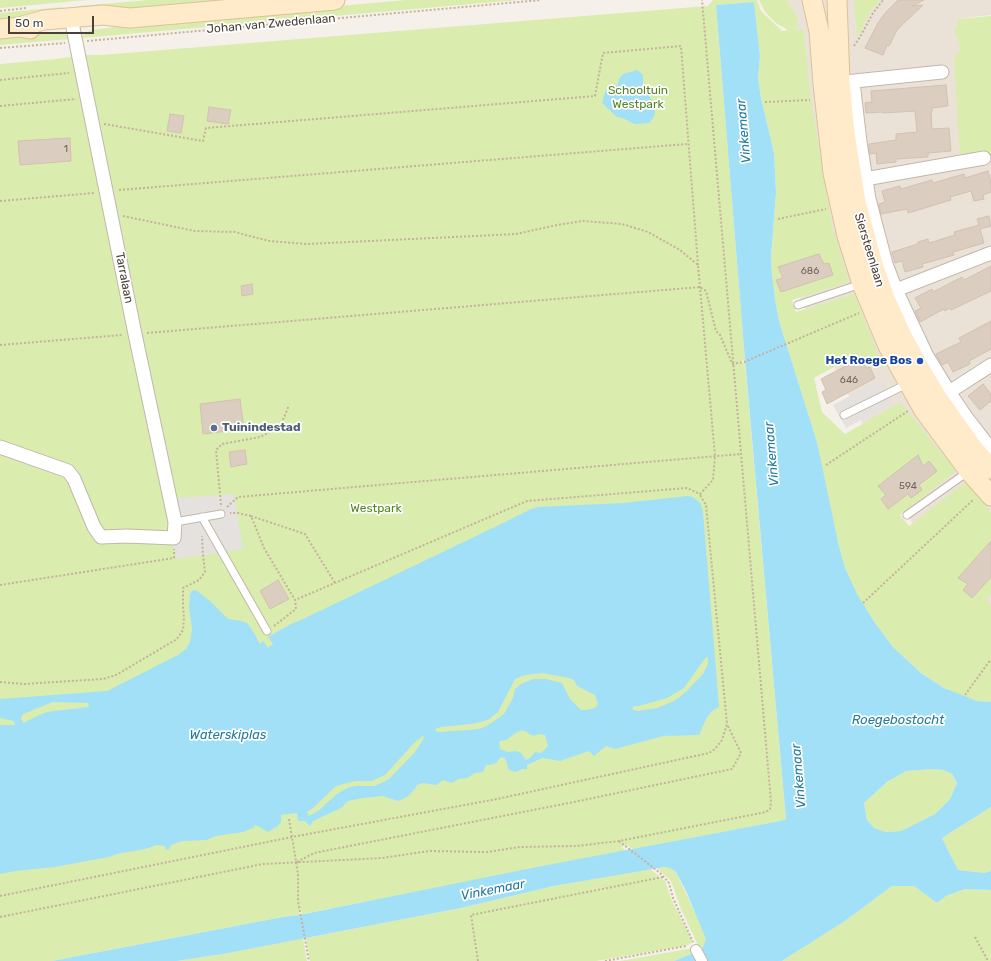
<!DOCTYPE html>
<style>
body{margin:0}
#map{position:relative;width:991px;height:961px;overflow:hidden;background:#f6f0ea;font-family:Rubik,sans-serif}
canvas{display:block}
.scale{position:absolute;left:8px;top:16px;width:86px;height:18px;box-sizing:border-box;border:2px solid #4b4037;border-top:0;padding-left:5px;font-size:12px;line-height:14px;white-space:nowrap;color:#4b4037;-webkit-text-stroke:3px #fff;paint-order:stroke}
</style>
<div id="map">
<canvas width="991" height="961"></canvas>
<div class="scale">50 m</div>
</div>
<script>
const context = document.querySelector('canvas').getContext('2d');
context.lineJoin = 'round';
function fill(path, color) { context.fillStyle = color; context.fill(path, 'evenodd'); }
const shape = rows => new Path2D(rows.map(r => 'M' + r).join(''));
function stroke(path, color, width, dash) { context.strokeStyle = color; context.lineWidth = width; context.lineCap = dash ? 'butt' : 'round'; context.setLineDash(dash || []); context.stroke(path); }
function write(font, color, halo, rows, align = 'center') {
  context.font = font + ' Rubik,sans-serif'; context.lineWidth = 3.5; context.setLineDash([]); context.textBaseline = 'middle'; context.strokeStyle = halo; context.fillStyle = color; for (const [text, x, y, turn = 0] of rows) {
    context.save(); context.translate(x, y); context.rotate((+turn || 0) * Math.PI / 180); context.textAlign = isNaN(turn) ? turn : align; if (halo) context.strokeText(text, 0, 0); context.fillText(text, 0, 0); context.restore();
  }
}
fill(shape([
 [786,0,991,0,991,15,962,18,991,148,991,626,954,607,785,268]
]), '#eae2d7');
fill(shape([
 [0,0,88,0,0,8],
 [149,0,265,0,130,12,74,9,78,6],
 [405,0,518,0,81,38,85,33,92,30,129,25],
 [713,0,757,0,761,11,782,31,790,31,776,23,765,12,759,0,786,0,790,5,798,18,798,26,795,30,804,30,810,94,832,225,849,282,792,300,796,312,854,294,878,353,884,369,858,354,814,378,822,412,845,434,900,402,956,471,900,515,909,526,966,482,991,512,991,594,986,600,991,604,991,702,977,701,962,696,944,688,921,673,893,647,873,620,856,594,845,568,831,516,817,442,779,321,775,299,772,275,771,257,776,192,774,153,761,98,758,78,760,56,754,2,716,5,745,360,741,361,741,363,745,363,786,819,780,821,633,849,627,845,621,847,626,851,302,914,301,910,298,910,299,915,283,917,52,961,0,961,0,64,56,59,83,55,101,55,708,6],
 [854,0,880,0,870,12,858,37,857,37],
 [62,7,65,10,0,22,0,13],
 [991,16,991,159,989,152,960,157,954,59,961,48,954,30,957,28,957,19],
 [60,32,65,34,70,39,0,45,0,35,29,35],
 [933,769,943,770,952,774,957,783,950,799,935,814,901,831,886,832,874,828,867,820,864,803,887,782,906,771],
 [991,807,991,871,985,873,958,870,942,838],
 [664,867,670,868,676,872,705,934,706,942,703,947,700,950,681,909,671,881,657,868],
 [650,869,665,881,673,903,693,942,688,945,596,961,310,961,306,938,461,908,554,886],
 [892,886,914,886,937,903,946,896,965,889,991,890,991,961,782,961,845,921],
 [303,938,307,961,177,961,223,954],
 [693,948,695,952,674,961,620,961]
]), '#daedaf');
fill(shape([
 [880,380,893,403,846,428,833,405],
 [234,494,243,549,176,559,165,499]
]), '#e4e1de');
fill(shape([
 [754,2,760,56,758,78,761,98,774,153,776,192,771,257,772,275,775,299,779,321,817,442,838,542,845,568,857,594,873,620,893,647,921,673,944,688,977,701,991,702,991,807,942,838,958,870,985,873,991,871,991,890,965,889,946,896,937,903,914,886,892,886,845,921,782,961,674,961,700,950,703,947,706,939,686,891,676,872,670,868,664,867,554,886,461,908,223,954,177,961,52,961,283,917,299,915,542,866,780,821,786,819,745,360,716,5],
 [933,769,943,770,952,774,957,783,950,799,935,814,901,831,886,832,874,828,867,820,864,803,887,782,906,771],
 [637,70,643,75,643,88,654,103,655,115,649,123,635,124,622,118,617,117,602,103,605,92,612,85,618,85,619,79,623,74],
 [688,496,693,497,698,501,701,504,703,512,719,707,712,711,706,719,699,735,663,736,615,749,606,746,594,756,589,751,560,761,542,758,527,765,527,769,522,769,516,772,509,770,505,758,501,757,496,763,490,765,486,765,483,772,475,773,467,778,459,779,452,783,443,780,436,785,423,783,417,785,415,789,407,797,398,801,383,796,363,798,348,801,341,808,313,821,310,826,305,821,298,821,297,813,281,815,281,822,278,826,268,832,258,826,255,825,253,828,243,832,216,836,207,840,182,841,171,845,169,849,166,850,165,846,157,845,145,849,117,854,109,857,55,867,15,871,0,874,0,725,15,725,14,721,0,718,0,699,107,691,178,655,186,649,190,642,192,629,189,607,190,594,193,590,197,591,210,601,228,619,241,621,247,623,251,628,260,644,263,641,268,648,273,644,268,637,293,623,301,620,501,524,531,509,538,507,623,503],
 [706,657,708,658,708,664,703,674,686,692,674,701,657,708,637,711,632,709,634,706,639,706,667,698,684,688],
 [542,673,569,678,574,680,577,686,595,695,598,704,595,708,586,710,581,710,570,699,562,683,546,679,533,679,521,684,515,689,513,698,504,714,490,724,482,728,470,730,437,732,435,729,441,727,472,724,488,720,498,712,515,679,525,675],
 [53,702,88,703,89,707,53,711,44,713,23,723,21,718,23,714],
 [523,730,533,736,540,734,545,735,548,746,541,753,535,752,530,758,526,760,520,752,515,751,508,752,500,749,499,743,500,741,506,740,517,732],
 [423,736,424,738,415,752,389,779,375,786,356,786,347,788,337,794,318,811,309,816,307,812,314,807,336,786,355,781,372,781,385,775,415,742]
]), '#a2e0f7');
const building = shape([
 [898,0,924,0,912,6,923,5,897,30,889,46,887,45,883,55,865,48,878,23,886,12,898,0],
 [946,85,948,106,932,108,932,112,931,112,932,129,949,128,951,151,928,153,928,157,896,159,896,162,877,164,876,153,870,154,869,144,896,140,896,134,917,132,915,111,883,113,883,112,866,113,865,103,872,102,871,91,946,85],
 [209,107,231,110,228,124,207,121,209,107],
 [170,114,184,116,181,133,167,131,170,114],
 [70,138,71,161,20,165,18,141,70,138],
 [988,171,991,182,991,192,983,195,984,199,974,201,971,191,950,197,951,200,908,213,907,209,881,214,879,204,885,202,882,191,900,186,901,189,932,180,933,183,964,174,965,178,988,171],
 [989,216,991,226,980,229,984,243,953,252,954,255,922,264,923,267,905,272,902,261,895,263,892,252,918,244,918,242,928,239,929,243,955,235,954,232,979,225,977,219,989,216],
 [819,254,824,264,829,263,833,275,781,292,776,280,783,278,778,267,819,254],
 [991,266,991,291,951,310,950,308,945,311,944,309,920,322,915,311,921,308,915,298,932,289,933,292,962,277,964,280,991,266],
 [252,284,253,294,242,296,241,286,252,284],
 [991,321,991,349,969,361,970,364,953,372,948,362,942,365,936,354,961,342,959,338,991,321],
 [859,359,867,368,870,367,875,378,827,404,822,392,826,390,821,379,859,359],
 [983,384,991,394,991,401,980,410,968,396,983,384],
 [240,399,244,429,203,434,200,404,240,399],
 [245,450,247,464,231,467,229,452,245,450],
 [918,455,923,466,929,461,937,471,919,485,922,490,911,498,908,494,888,509,881,499,886,495,878,486,918,455],
 [991,541,991,577,972,598,963,590,968,584,958,578,991,541],
 [278,580,289,599,270,609,260,591,278,580]
]);
fill(building, '#dccdc1');
stroke(building, '#d4c1b0', 1);
const service = shape([
 [798,305,861,284],
 [844,415,909,383],
 [907,515,969,471],
 [202,517,267,631],
 [175,522,221,514]
]);
const pedestrian = shape([
 [696,950,702,961]
]);
const minor = shape([
 [845,82,942,72],
 [853,82,860,142,869,199,886,264,896,290,926,354,949,392,966,417,991,449],
 [865,179,984,158],
 [896,290,991,253],
 [943,396,991,365],
 [0,447,68,471,74,479,94,527,101,537,127,536,174,538,175,522,135,334,71,18]
]);
const secondary = shape([
 [812,0,819,31,823,84,833,173,847,236,862,284,888,346,923,409,969,471,991,496],
 [837,0,840,82,845,133,856,202,874,268,886,301,902,336,921,371,938,399,972,447,991,469],
 [19,27,44,20,103,15,130,18,335,0],
 [0,29,19,27,30,29]
]);
stroke(service, '#c2b7ab', 9);
stroke(pedestrian, '#c2b7ab', 12);
stroke(minor, '#c2b7ab', 15);
stroke(secondary, '#ddc198', 21);
stroke(shape([
 [0,11,26,8],
 [87,41,541,0],
 [854,46,860,37,873,13,883,0],
 [0,48,65,43],
 [0,80,69,73],
 [765,102,810,100],
 [0,106,76,99],
 [104,124,203,141,206,128,595,96,603,53,681,46,698,265],
 [119,190,687,144],
 [0,201,94,193],
 [123,216,195,231,235,232,269,241,307,244,516,234,557,225,583,221,622,224,648,232,680,250,698,265,715,456,713,480,700,494,687,488,527,501,295,600,264,548,251,516,238,513,230,513],
 [778,219,826,209],
 [147,333,700,287,706,291,716,331,720,335,732,363],
 [0,345,122,335],
 [732,364,744,362,859,313],
 [826,465,908,411],
 [221,505,216,450,222,444,260,437,272,431,281,425,289,405],
 [227,507,238,497,741,454],
 [251,516,305,534,335,583],
 [0,585,174,558,174,549],
 [863,603,973,500],
 [274,626,296,609,295,600],
 [0,682,24,684,103,679,116,675,177,639,183,630,184,618,183,606,183,588,199,580,205,572,203,555,202,536],
 [965,695,991,659],
 [289,819,298,874,298,901,309,961],
 [619,841,660,873,669,883,673,898,693,942],
 [297,862,314,853,574,802,732,769,741,753,727,724],
 [0,896,292,837,497,799,709,753,715,749,722,740,727,724,706,505,700,495],
 [0,917,263,864,382,858,429,851,487,852,520,847,577,846,619,841,766,812,770,809,771,802,702,0],
 [975,937,988,961],
 [478,961,471,915,663,877],
 [605,961,686,946]
]), '#c6b19b', 2, [2, 2]);
stroke(service, '#fff', 7);
stroke(pedestrian, '#fff', 10);
stroke(minor, '#fff', 13);
stroke(secondary, '#ffebca', 19);
for (const [x, y, r, color] of [
 [920,361,4,"#1a4fb4"],
 [214,428,4,"#5c6f8a"]
]) { const dot = new Path2D(); dot.arc(x, y, r, 0, 2 * Math.PI); context.fillStyle = color; context.fill(dot); stroke(dot, '#fff', 1.5); }
write('10px', '#6f635a', null, [
 ["1",66,149],
 ["686",810,271],
 ["646",849,380],
 ["594",908,486]
]);
write('12px', '#4b4037', '#fff', [
 ["Johan van Zwedenlaan",271,24,-5],
 ["Siersteenlaan",869,250,73],
 ["Tarralaan",124,278,79]
]);
write('12px', '#558324', '#fff', [
 ["Schooltuin",638,91],
 ["Westpark",638,105],
 ["Westpark",376,509]
]);
write('bold 12px', '#164399', '#fff', [
 ["Het Roege Bos",912,361]
], 'right');
write('bold 12px', '#4e5e75', '#fff', [
 ["Tuinindestad",222,428]
], 'left');
write('italic 13px', '#217b9e', '#fff', [
 ["Vinkemaar",744,131,-95],
 ["Vinkemaar",772,454,-95],
 ["Roegebostocht",898,720],
 ["Waterskiplas",228,735],
 ["Vinkemaar",799,776,-95],
 ["Vinkemaar",493,890,-11]
]);
</script>
